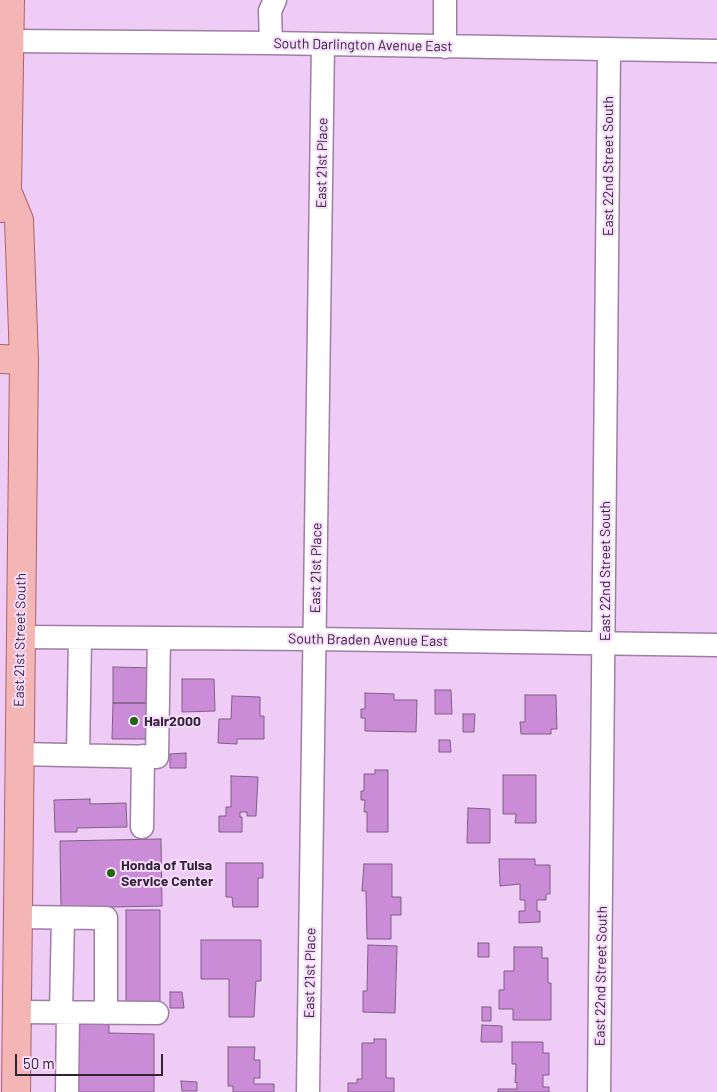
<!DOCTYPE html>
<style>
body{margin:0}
#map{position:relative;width:717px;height:1092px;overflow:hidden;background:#efccf6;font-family:Barlow,sans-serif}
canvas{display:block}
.scale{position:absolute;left:15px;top:1054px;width:148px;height:22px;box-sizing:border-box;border:2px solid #322434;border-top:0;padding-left:6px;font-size:15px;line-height:18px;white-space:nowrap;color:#322434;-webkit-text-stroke:4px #f8dcfe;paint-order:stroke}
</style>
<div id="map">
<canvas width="717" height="1092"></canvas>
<div class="scale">50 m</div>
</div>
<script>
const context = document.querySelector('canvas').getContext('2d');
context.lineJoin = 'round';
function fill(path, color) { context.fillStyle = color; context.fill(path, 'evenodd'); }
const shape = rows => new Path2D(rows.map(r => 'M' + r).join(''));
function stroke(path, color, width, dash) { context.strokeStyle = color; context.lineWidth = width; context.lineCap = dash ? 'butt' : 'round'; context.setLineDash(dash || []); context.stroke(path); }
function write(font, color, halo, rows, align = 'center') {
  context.font = font + ' Barlow,sans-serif'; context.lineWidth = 4; context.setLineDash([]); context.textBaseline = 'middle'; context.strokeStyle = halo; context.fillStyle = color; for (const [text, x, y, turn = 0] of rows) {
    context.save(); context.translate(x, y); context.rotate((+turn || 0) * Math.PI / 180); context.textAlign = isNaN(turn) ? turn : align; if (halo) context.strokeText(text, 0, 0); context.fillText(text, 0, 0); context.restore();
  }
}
const building = shape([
 [113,667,157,668,157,703,113,703,113,667],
 [182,679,214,679,215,711,182,712,182,679],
 [435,690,451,690,452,714,435,714,435,690],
 [365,693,394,694,394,700,417,700,416,732,365,731,365,718,361,718,361,709,365,709,365,693],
 [525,695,556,695,557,729,551,729,551,734,521,734,520,722,525,722,525,695],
 [232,696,260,697,260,716,264,716,264,739,237,739,237,744,218,743,219,719,231,719,232,696],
 [113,703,157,703,156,739,112,739,113,703],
 [463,714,475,714,474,732,463,732,463,714],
 [439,740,450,740,451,752,439,752,439,740],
 [186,753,186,768,170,768,170,754,186,753],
 [375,770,388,770,388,832,367,832,367,812,364,812,365,800,361,800,361,791,364,791,364,774,375,774,375,770],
 [503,775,536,775,536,823,515,823,516,814,503,814,503,775],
 [231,776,258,777,256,816,247,816,247,812,240,812,240,817,242,817,242,832,219,832,219,816,226,816,226,807,231,807,231,776],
 [90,799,90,804,126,803,127,827,77,828,77,832,55,832,54,800,90,799],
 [468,808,490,809,490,843,467,843,468,808],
 [161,839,162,906,61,908,60,841,161,839],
 [499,859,535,859,535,865,550,865,550,894,546,894,546,900,537,900,537,911,540,911,540,922,519,923,519,911,525,911,525,900,520,900,520,884,500,886,499,859],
 [226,863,263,863,263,878,258,878,258,907,233,907,232,897,226,897,226,863],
 [364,864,392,864,392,897,401,897,401,915,391,915,391,939,367,939,366,891,362,891,364,864],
 [126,910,160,910,160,1002,126,1002,126,910],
 [201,940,261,940,261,981,256,981,254,1017,229,1017,229,979,201,979,201,940],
 [478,943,489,943,489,957,478,957,478,943],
 [368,945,397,946,395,1013,363,1012,363,991,367,991,368,945],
 [514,947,542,947,542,958,548,958,548,983,551,983,551,1020,513,1020,513,1009,499,1009,499,990,504,990,504,971,514,971,514,947],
 [170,992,182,992,184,1008,170,1008,170,992],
 [482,1007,491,1007,491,1021,482,1021,482,1007],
 [79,1022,109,1023,109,1033,154,1034,154,1092,78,1092,79,1022],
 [482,1025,502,1026,502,1042,481,1042,482,1025],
 [374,1039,386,1039,386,1078,394,1078,394,1092,348,1092,348,1083,357,1083,357,1079,362,1079,362,1043,374,1043,374,1039],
 [512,1042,543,1042,543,1053,549,1053,549,1075,543,1075,543,1087,549,1087,549,1092,498,1092,498,1089,517,1089,517,1082,515,1083,516,1064,512,1064,512,1042],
 [228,1047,255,1047,254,1060,260,1060,260,1078,254,1078,254,1084,274,1084,274,1092,233,1092,233,1086,228,1086,228,1047],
 [181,1081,197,1082,197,1091,182,1091,181,1081]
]);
fill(building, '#ca8bd7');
stroke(building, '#7e5f84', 1);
const minor = shape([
 [9,41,271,43,717,51],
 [271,43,270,11,275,0],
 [445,47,445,0],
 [20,637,315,639,717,645],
 [19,754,157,757,159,638],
 [78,755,80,638],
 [142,827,143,756],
 [18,917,106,918,106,1013],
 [17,1012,157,1013],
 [61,1013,63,918],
 [67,1092,68,1013],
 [308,1092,323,44],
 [599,1092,609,50]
]);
const major = shape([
 [7,191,19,220,24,360,16,1092],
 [1,208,7,191,10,0],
 [0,359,24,360]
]);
stroke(minor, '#9f7ea5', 25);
stroke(major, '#ab6268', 30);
stroke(minor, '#fff', 22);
stroke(major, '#f4b5b5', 28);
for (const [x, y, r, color] of [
 [134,721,5,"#1a6808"],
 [111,873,5,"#1a6808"]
]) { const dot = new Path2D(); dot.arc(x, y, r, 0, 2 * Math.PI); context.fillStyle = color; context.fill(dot); stroke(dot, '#f8dcfe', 2); }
write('14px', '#322434', '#f8dcfe', [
 ["South Darlington Avenue East",363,45,1],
 ["East 21st Place",322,163,-89],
 ["East 22nd Street South",608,166,-90],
 ["East 21st Place",316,568,-89],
 ["East 22nd Street South",605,571,-90],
 ["East 21st Street South",20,640,-89],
 ["South Braden Avenue East",368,640,1],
 ["East 21st Place",310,973,-89],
 ["East 22nd Street South",601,976,-89]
]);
write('bold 14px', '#322434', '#f8dcfe', [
 ["Hair2000",144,721],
 ["Honda of Tulsa",121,865],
 ["Service Center",121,881]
], 'left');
</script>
